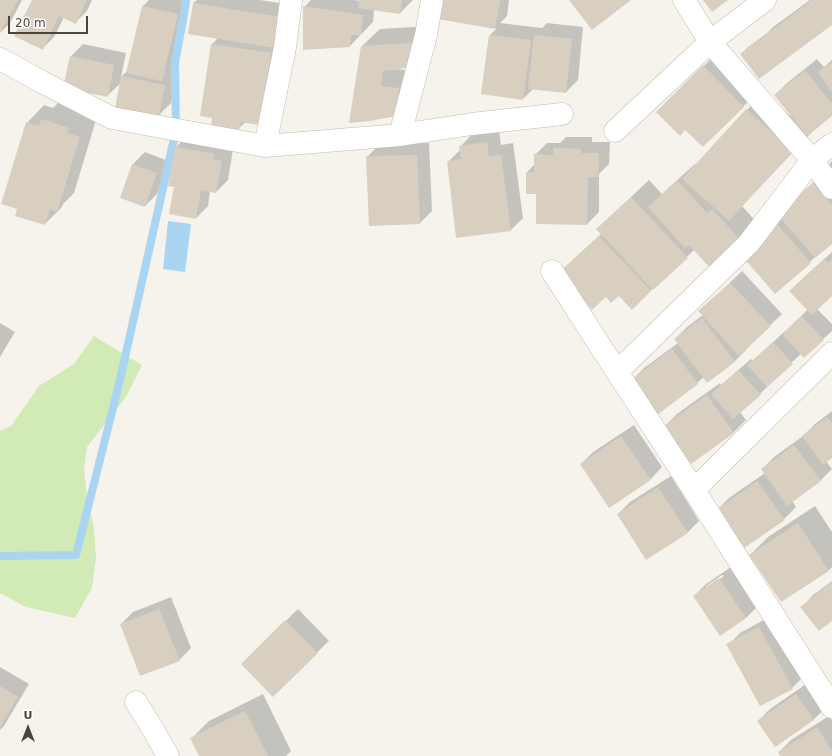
<!DOCTYPE html>
<style>
body{margin:0}
#map{position:relative;width:832px;height:756px;overflow:hidden;background:#f6f3ec;font-family:"DejaVu Sans",sans-serif}
canvas{display:block}
.north{position:absolute;left:8px;top:708px;width:40px;height:40px;-webkit-text-stroke:3px #fff;paint-order:stroke;rotate:0deg;font-size:11px;font-weight:700;line-height:16px;text-align:center;color:#4b4439}
.north::after{content:'';display:block;margin:auto;width:14px;height:18px;background:#4b4439;clip-path:polygon(50% 0,100% 100%,50% 72%,0 100%)}
.scale{position:absolute;left:8px;top:16px;width:80px;height:18px;box-sizing:border-box;border:2px solid #4b4439;border-top:0;padding-left:5px;font-size:12px;line-height:14px;white-space:nowrap;color:#4b4439;-webkit-text-stroke:3px #fff;paint-order:stroke}
</style>
<div id="map">
<canvas width="832" height="756"></canvas>
<div class="north">U</div>
<div class="scale">20 m</div>
</div>
<script>
const context = document.querySelector('canvas').getContext('2d');
context.lineJoin = 'round';
function fill(path, color) { context.fillStyle = color; context.fill(path, 'evenodd'); }
const shape = rows => new Path2D(rows.map(r => 'M' + r).join(''));
function stroke(path, color, width, dash) { context.strokeStyle = color; context.lineWidth = width; context.lineCap = dash ? 'butt' : 'round'; context.setLineDash(dash || []); context.stroke(path); }
fill(shape([
 [94,336,142,365,126,397,87,447,84,469,87,496,94,528,96,558,92,588,75,618,26,607,0,593,0,431,11,426,39,386,74,364]
]), '#d2eab5');
fill(shape([
 [168,221,191,224,185,272,163,269]
]), '#a9d4f2');
fill(shape([
 [0,0,22,0,10,23,0,33],
 [33,0,92,0,87,11,75,23,64,17,54,37,42,49],
 [149,0,179,0,189,2,174,68,170,72,177,73,171,103,159,115,121,83,108,95,71,56,83,44,126,53,121,77,128,70,143,6],
 [197,0,260,0,292,5,272,112,246,122,238,129,213,117,212,44,218,38,193,3],
 [311,0,354,0,360,1,360,0,413,0,400,13,374,10,373,22,350,46,304,7],
 [442,0,509,0,507,16,500,23,542,28,547,23,583,27,578,80,566,92,534,88,523,99,482,93,490,35,497,28,439,19],
 [810,0,832,0,832,24,741,54,747,48,767,33,773,27],
 [429,26,396,69,415,71,413,98,370,120,362,46,380,29],
 [721,49,761,89,703,146,685,129,657,112],
 [817,59,824,67,832,60,832,115,810,134,742,206,760,226,743,243,694,250,632,308,619,294,577,256,601,234,597,229,649,180,662,194,695,164,697,165,747,110,764,93,793,118,775,95,787,83],
 [59,102,85,110,83,116,96,120,74,193,63,204,62,207,45,224,18,208,27,123,44,105,53,108],
 [499,131,501,145,513,143,523,218,511,230,448,162,460,150,461,146,472,134],
 [188,135,233,149,228,180,216,192,210,191,208,206,196,218,175,186,169,185,176,147],
 [566,137,592,137,592,142,610,142,609,164,599,174,599,212,587,224,537,193,527,172,535,164,535,155,547,143,560,143],
 [429,143,432,211,420,223,367,157,379,145],
 [145,152,168,161,157,194,145,206,133,164],
 [832,161,832,177,825,168],
 [825,172,832,180,832,242,775,293,754,243,782,219,790,203],
 [832,252,832,295,817,309,832,324,832,331,823,339,801,354,771,381,772,382,760,394,740,412,746,420,734,432,691,462,665,426,677,414,720,383,721,385,751,359,753,361,785,331,786,332,808,309,802,279],
 [742,271,782,314,745,349,746,350,734,362,704,377,697,383,632,380,644,368,678,343,675,339,687,327,703,315,712,300],
 [0,323,15,332,0,357],
 [832,411,832,457,826,461,832,469,820,481,792,501,796,507,784,519,717,510,729,498,765,473,762,469,774,457,803,436,815,424],
 [634,425,662,467,651,479,610,507,581,464,593,452],
 [671,476,699,521,688,532,618,514,630,502],
 [815,506,832,532,832,567,829,570,781,601,750,555,768,537],
 [731,567,758,606,746,618,720,635,694,596,706,584],
 [722,575,724,576,706,588,706,586],
 [832,581,832,620,802,607,813,595],
 [171,597,191,648,179,660,121,624,133,612],
 [298,609,329,641,273,695,242,664],
 [771,616,804,676,792,688,728,645,740,633],
 [0,667,29,684,4,726,0,730],
 [809,682,826,708,814,719,776,746,758,721,770,709],
 [263,694,291,751,286,756,201,756,192,738,209,721],
 [829,716,832,721,832,756,781,756,779,752,791,740]
]), '#0003');
stroke(shape([
 [0,556,76,555,119,384,176,130,175,63,185,9,186,0]
]), '#a9d4f2', 8);
fill(shape([
 [0,0,18,0,0,33],
 [32,0,87,0,76,24,59,16,43,50,14,36],
 [359,0,402,0,400,14,358,8],
 [441,0,500,0,495,29,438,19],
 [569,0,631,0,592,30],
 [703,0,728,0,712,12],
 [812,0,832,0,832,25,759,79,740,54],
 [193,3,280,17,275,48,188,34],
 [142,6,178,14,162,81,126,73],
 [303,6,363,15,361,35,351,35,350,47,303,50],
 [489,35,531,40,523,100,481,94],
 [534,35,572,39,566,93,528,89],
 [412,43,413,67,383,71,381,86,399,88,396,116,370,121,349,123,361,46],
 [211,44,271,53,260,125,240,122,239,130,211,126,212,118,200,116],
 [70,56,114,65,108,97,63,88],
 [832,62,832,92,818,72],
 [703,65,744,107,703,147,685,130,680,136,656,112],
 [805,70,832,104,832,116,807,136,774,95],
 [121,76,165,85,159,116,115,108],
 [746,109,793,151,729,221,682,179],
 [41,119,69,128,67,133,80,137,57,212,50,209,45,225,15,216,17,209,1,204,26,122,39,126],
 [487,142,489,156,501,155,511,231,456,238,447,161,461,159,459,146],
 [175,147,215,154,213,159,222,161,216,193,201,190,196,219,169,214,174,187,168,186],
 [553,148,581,149,581,153,599,153,598,177,588,177,587,225,536,224,536,194,526,194,526,172,534,172,534,154,553,155],
 [417,155,420,224,369,226,366,156],
 [132,164,157,173,145,207,120,198],
 [677,180,707,213,712,209,744,244,713,271,689,245,685,248,648,207],
 [813,183,832,205,832,244,815,258,777,214],
 [631,197,688,258,653,290,596,229],
 [777,224,811,263,775,294,741,255],
 [599,236,651,291,632,310,619,296,611,303,606,297,592,310,558,273],
 [824,259,828,263,832,259,832,296,812,315,789,291],
 [730,283,771,326,739,356,698,311],
 [801,316,824,340,804,358,782,334],
 [702,318,735,362,707,383,674,339],
 [773,342,793,364,767,387,747,365],
 [672,349,698,384,657,415,631,380],
 [738,370,761,395,733,419,711,394],
 [707,395,734,433,691,464,664,426],
 [827,417,832,423,832,458,823,465,802,436],
 [621,436,651,480,609,508,580,464],
 [794,445,821,481,787,506,761,469],
 [757,481,785,520,744,548,716,510],
 [658,487,688,533,646,560,617,514],
 [798,523,829,571,781,602,749,555],
 [719,578,746,618,720,636,693,596],
 [832,582,832,621,819,631,800,607],
 [159,609,180,661,140,676,120,624],
 [285,620,318,653,273,697,241,664],
 [759,627,793,689,760,706,726,644],
 [0,686,18,697,0,727],
 [796,694,814,720,775,747,757,721],
 [245,711,268,756,199,756,190,738],
 [817,727,832,751,832,756,780,756,778,752]
]), '#d8cfc1');
const street = shape([
 [684,0,710,42,812,160,832,188],
 [0,59,42,82,112,118,265,146,400,135,472,124,562,114],
 [615,131,710,42,765,0],
 [400,135,426,35,432,0],
 [265,146,285,47,291,0],
 [552,271,617,372,694,490,832,707],
 [617,372,749,243,812,160,832,144],
 [694,490,832,353],
 [136,702,154,731,168,756]
]);
stroke(street, '#c2bbae', 23);
stroke(street, '#fff', 22);
</script>
